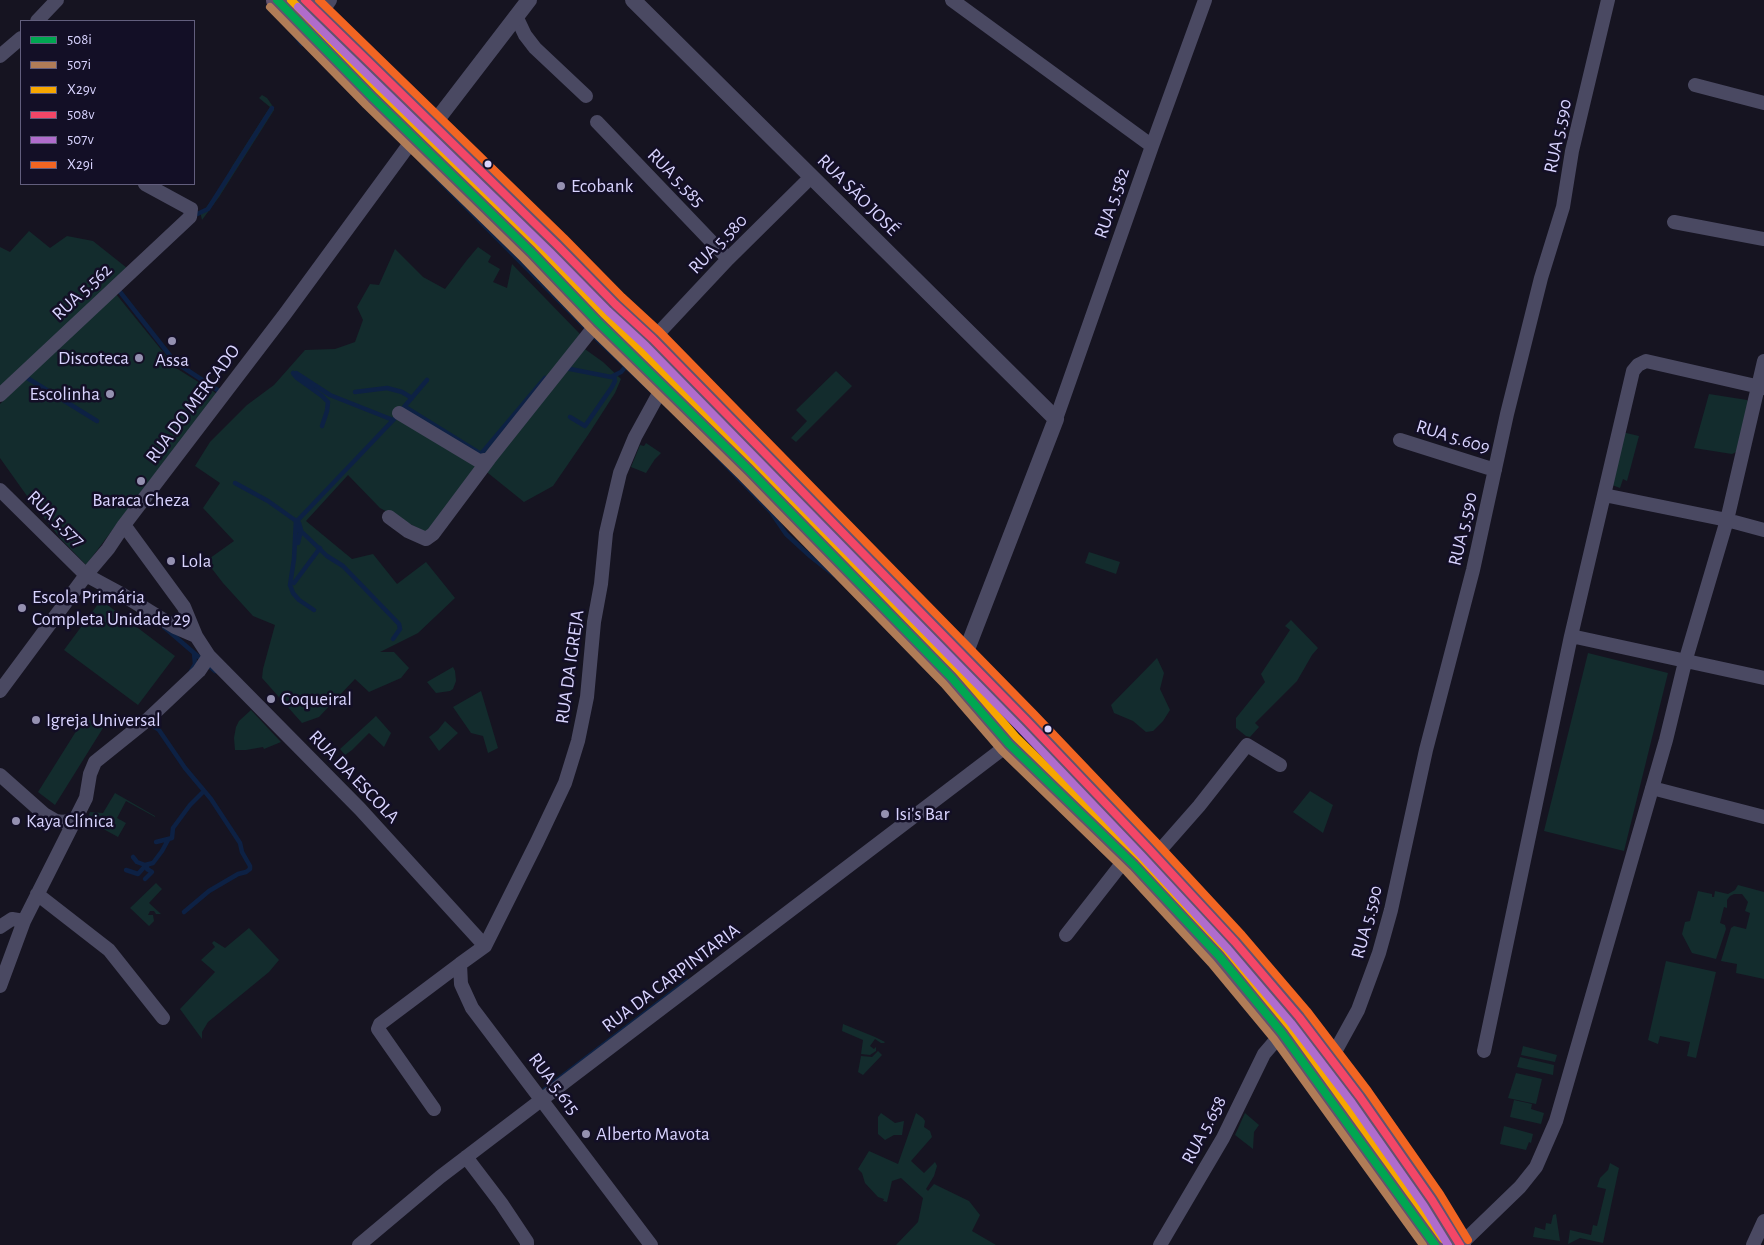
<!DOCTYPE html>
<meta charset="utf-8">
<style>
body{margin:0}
#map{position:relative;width:1764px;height:1245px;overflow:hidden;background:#161421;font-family:"Alegreya Sans",sans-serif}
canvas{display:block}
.legend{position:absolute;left:20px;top:20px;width:175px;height:165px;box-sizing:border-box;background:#130f26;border:1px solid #625e7d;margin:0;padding:6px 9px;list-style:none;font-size:15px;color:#d9d4ff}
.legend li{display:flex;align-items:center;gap:10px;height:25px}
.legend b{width:25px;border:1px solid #625e7d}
</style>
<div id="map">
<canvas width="1764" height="1245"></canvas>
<ul class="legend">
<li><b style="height:6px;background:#00a651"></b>508i</li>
<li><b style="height:6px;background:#b07c57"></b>507i</li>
<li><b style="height:6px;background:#f7a600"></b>X29v</li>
<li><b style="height:6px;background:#f34667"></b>508v</li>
<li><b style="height:6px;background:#b06ccc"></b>507v</li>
<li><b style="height:6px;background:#f26522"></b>X29i</li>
</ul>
</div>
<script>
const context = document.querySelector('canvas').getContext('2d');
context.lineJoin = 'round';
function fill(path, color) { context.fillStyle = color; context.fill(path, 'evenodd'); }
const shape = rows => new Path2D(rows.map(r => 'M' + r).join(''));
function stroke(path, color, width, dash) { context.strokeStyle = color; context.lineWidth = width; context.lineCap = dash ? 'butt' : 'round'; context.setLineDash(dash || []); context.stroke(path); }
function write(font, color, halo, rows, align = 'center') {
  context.font = font + ' "Alegreya Sans",sans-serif'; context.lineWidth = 5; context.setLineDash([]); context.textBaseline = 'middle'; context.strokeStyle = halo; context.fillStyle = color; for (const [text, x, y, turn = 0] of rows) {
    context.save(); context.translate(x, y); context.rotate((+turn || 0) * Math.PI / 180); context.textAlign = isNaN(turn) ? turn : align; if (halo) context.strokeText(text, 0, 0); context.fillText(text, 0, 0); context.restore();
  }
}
fill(shape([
 [262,95,267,98,274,108,274,110,219,197,202,220,200,211,205,209,221,187,233,165,270,107,259,98],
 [29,231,50,248,67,236,93,241,127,268,0,388,0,247,10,252],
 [478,247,491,256,488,262,500,269,493,282,507,288,512,264,580,334,575,342,603,362,621,379,615,393,588,435,553,486,524,502,483,469,427,533,380,508,348,475,306,521,352,559,373,554,397,584,426,562,455,598,418,633,380,652,394,652,409,668,401,678,369,692,355,679,319,717,302,723,262,678,263,669,275,625,253,616,223,583,206,561,234,541,203,508,220,483,195,466,210,442,247,405,274,385,305,350,335,349,355,342,363,320,357,307,370,284,379,285,395,249,423,277,445,289,467,260],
 [116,294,176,368,219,395,166,459,86,565,61,539,32,503,0,458,0,404],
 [836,371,852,386,796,442,791,438,807,421,796,410],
 [1709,394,1747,400,1750,405,1738,451,1732,454,1694,448],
 [1622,432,1639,436,1627,481,1623,479,1620,488,1612,485],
 [646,443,661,453,655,459,646,473,631,467,640,445,644,446],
 [1089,552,1120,562,1116,574,1085,563],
 [101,600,175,656,138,705,64,650],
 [1291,620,1318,648,1312,655,1297,681,1255,723,1259,727,1250,737,1246,736,1236,728,1236,718,1265,682,1261,674,1290,630,1285,626],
 [1588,653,1668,673,1624,851,1544,831],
 [1157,658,1164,673,1160,689,1170,710,1163,721,1153,731,1146,732,1133,721,1114,713,1111,705],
 [453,667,455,671,456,681,453,689,450,691,436,693,427,682],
 [481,691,498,748,488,753,483,736,471,733,453,707],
 [251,710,281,742,264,749,263,747,246,750,235,750,234,738,236,727,239,721],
 [376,716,391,733,384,747,369,733,352,750,345,755,340,749],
 [85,717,103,728,55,805,38,792],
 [445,721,458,733,439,751,429,737,438,730],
 [1310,791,1333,805,1323,833,1293,812],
 [115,793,155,816,155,817,126,801,117,818,126,823,118,837,87,820,90,812,103,813],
 [156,883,162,889,149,903,161,914,156,914,154,911,150,911,148,915,153,915,154,921,149,926,130,908],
 [1738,885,1764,892,1764,979,1736,973,1737,964,1721,961,1731,928,1734,926,1746,929,1750,913,1745,911,1748,902,1742,894,1734,894,1730,896,1727,900,1727,908,1724,907,1720,923,1725,925,1726,929,1716,959,1692,953,1682,934,1685,922,1690,921,1698,891,1712,894,1712,897,1714,897,1715,891,1728,894,1735,890],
 [249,928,279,960,269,972,208,1022,202,1032,202,1039,180,1009,215,972,201,960,215,947,212,943,214,941,225,948],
 [1666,961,1716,972,1696,1058,1687,1056,1690,1042,1660,1036,1658,1044,1648,1040],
 [843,1024,875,1037,885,1042,884,1043,881,1043,875,1039,870,1046,874,1049,876,1047,876,1051,870,1055,861,1054,863,1040,842,1031],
 [1523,1046,1557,1055,1555,1062,1521,1055],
 [878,1051,882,1055,863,1075,858,1072,861,1056,872,1057],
 [1520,1057,1554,1065,1553,1075,1517,1067],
 [1516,1073,1542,1079,1536,1104,1508,1098],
 [1514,1100,1532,1104,1531,1109,1544,1113,1541,1124,1510,1117],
 [881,1113,895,1123,904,1121,902,1135,894,1135,885,1140,878,1134,878,1117],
 [916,1113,923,1118,925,1121,924,1127,930,1131,932,1137,911,1161,924,1173,935,1162,937,1166,934,1176,926,1189,928,1191,934,1184,969,1201,980,1215,972,1231,996,1245,896,1245,918,1222,923,1198,901,1178,892,1181,887,1202,883,1201,884,1199,878,1197,865,1183,862,1173,858,1169,869,1151,898,1164],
 [1245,1113,1259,1125,1254,1132,1253,1149,1235,1135],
 [1504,1126,1533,1134,1531,1143,1529,1142,1526,1150,1500,1144],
 [1610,1163,1619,1168,1603,1243,1580,1238,1568,1244,1570,1230,1591,1235,1593,1225,1597,1226,1606,1189,1597,1187,1600,1178,1608,1170],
 [1556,1214,1560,1241,1533,1237,1535,1227,1545,1230,1546,1223,1551,1224,1553,1215]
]), '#132c2d');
stroke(shape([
 [284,22,302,44],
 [423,164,596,338,679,417,771,512,786,534,810,556,843,582],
 [193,216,208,209,272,108],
 [117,288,175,362,222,393],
 [565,368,611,377,621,372,626,366],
 [293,373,297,378,322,396,328,402,327,411,322,426],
 [296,373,330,395,393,420],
 [24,376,97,421],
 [355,392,387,388,402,392,412,398],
 [404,407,427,380],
 [405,407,481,454,545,378],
 [570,417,585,426,612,387,615,381,614,376],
 [235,483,268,501,299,523,301,530,298,543],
 [296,520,294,559,290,585,293,593,299,600,314,610],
 [297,521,398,415],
 [296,529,303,533,327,556,343,566,399,624,400,629,393,639],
 [294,583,320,548],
 [164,627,215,671],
 [191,671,195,664,194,653],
 [147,722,159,730,185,768,211,799,240,843,242,852,250,866,250,869,246,872,238,874,209,891,184,912],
 [156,842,172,838,173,828,190,805,204,791],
 [133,857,137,862,145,865,153,863,162,851,168,840],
 [126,870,138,874,146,865],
 [145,879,152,872,147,869,147,865],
 [544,1090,687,981]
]), '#0d2144', 4.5);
stroke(shape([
 [952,0,1152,146],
 [320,15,330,0],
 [516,16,525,35,535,48,586,96],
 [37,21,57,0],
 [0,56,21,38],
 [1695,85,1764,103],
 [597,122,728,259],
 [1674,222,1764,239],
 [653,339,728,259,811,177],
 [0,395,190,217,191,209,145,184],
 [399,413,479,461,489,459],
 [1056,419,1152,146,1205,0],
 [1400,440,1495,470],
 [0,490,86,575,123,595,175,627,196,636],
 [1604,495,1727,520,1764,530],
 [389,517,408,531,426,539,433,534,489,459,598,322],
 [124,525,184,607,196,636,209,656,360,809,485,946],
 [1571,636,1764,678],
 [0,691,86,575,108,549,124,525,285,314,414,138],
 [0,775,44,814,56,821,62,822,76,820],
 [1652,788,1764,817],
 [1155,856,1199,806,1247,745,1280,765],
 [37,894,109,950,163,1018],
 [0,927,12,919,24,921],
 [1066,935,1127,857],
 [0,986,24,921,86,798,90,774,95,762,146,721,199,671,209,656],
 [1484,1051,1571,636,1633,371,1638,365,1646,361,1764,388],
 [1331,1059,1358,1010,1379,953,1391,910,1426,750,1473,570,1507,414,1541,278,1563,207,1572,151,1608,0],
 [434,1109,378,1029,380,1024,460,964],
 [466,1157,501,1203,527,1242,527,1245],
 [359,1245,440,1177,1009,744],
 [651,1245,472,1008,461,984,460,964,485,946,537,842,565,783,578,741,587,697,594,622,601,584,606,533,620,473,635,437,663,386],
 [1160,1245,1223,1138,1264,1054,1282,1033],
 [1460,1245,1520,1187,1536,1167,1556,1121,1666,740,1685,662,1727,520,1764,361],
 [1753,1245,1764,1221]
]), '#4a4962', 14);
stroke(shape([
 [633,0,1056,419,964,657,951,677],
 [424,131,433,125,529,0]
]), '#4a4962', 16);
stroke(shape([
 [277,0,373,98,531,252,598,322,749,470,951,677,1009,744,1134,865,1219,956,1282,1033,1435,1245],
 [305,0,557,245,615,304,653,339,1027,721,1148,848,1235,942,1299,1017,1360,1097,1432,1200,1460,1245]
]), '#62526e', 22);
stroke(shape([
 [277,0,373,98,531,252,598,322,749,470,951,677,1009,744,1134,865,1219,956,1282,1033,1435,1245]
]), '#00a651', 8);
stroke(shape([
 [270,7,366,105,524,259,591,329,742,477,944,684,1002,751,1127,872,1211,963,1274,1039,1423,1245]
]), '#b07c57', 8);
stroke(shape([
 [291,0,380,91,538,245,605,315,756,463,958,670,1016,737,1141,858,1226,949,1290,1027,1443,1239]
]), '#f7a600', 8);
stroke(shape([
 [305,0,557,245,615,304,653,339,1027,721,1148,848,1235,942,1299,1017,1360,1097,1432,1200,1460,1245]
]), '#f34667', 8);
stroke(shape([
 [298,7,550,252,608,311,646,346,1020,728,1141,855,1228,949,1291,1023,1352,1103,1424,1206,1448,1245]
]), '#b06ccc', 8);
stroke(shape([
 [319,0,564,238,622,297,660,332,1034,714,1155,841,1242,935,1307,1011,1368,1091,1440,1194,1468,1240]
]), '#f26522', 8);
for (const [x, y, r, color] of [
 [488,164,4.5,"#d9d4ff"],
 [561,186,5,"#9591b1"],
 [172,341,5,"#9591b1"],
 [139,358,5,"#9591b1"],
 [110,394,5,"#9591b1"],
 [141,481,5,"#9591b1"],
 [171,561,5,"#9591b1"],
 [22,608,5,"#9591b1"],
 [271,699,5,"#9591b1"],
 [36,720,5,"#9591b1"],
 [1048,729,4.5,"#d9d4ff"],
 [885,814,5,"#9591b1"],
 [16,821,5,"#9591b1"],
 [586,1134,5,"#9591b1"]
]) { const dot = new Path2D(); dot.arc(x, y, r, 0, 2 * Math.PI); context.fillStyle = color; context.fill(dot); stroke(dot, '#130f26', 2); }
write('19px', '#d9d4ff', '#130f26', [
 ["RUA 5.590",1558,136,-78],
 ["RUA 5.585",676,178,46],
 ["RUA SÃO JOSÉ",858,195,45],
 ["RUA 5.582",1112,203,-71],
 ["RUA 5.580",718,244,-46],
 ["RUA 5.562",82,292,-43],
 ["RUA DO MERCADO",193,404,-53],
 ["RUA 5.609",1453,437,17],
 ["RUA 5.577",56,519,44],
 ["RUA 5.590",1463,529,-77],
 ["RUA DA IGREJA",570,667,-82],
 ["RUA DA ESCOLA",354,777,46],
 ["RUA 5.590",1367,922,-75],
 ["RUA DA CARPINTARIA",671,978,-37],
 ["RUA 5.615",554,1084,53],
 ["RUA 5.658",1204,1130,-62]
]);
write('19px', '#d9d4ff', '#130f26', [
 ["Ecobank",571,186],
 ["Discoteca",129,358,"right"],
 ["Assa",172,360,"center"],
 ["Escolinha",100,394,"right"],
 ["Baraca Cheza",141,500,"center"],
 ["Lola",181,561],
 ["Escola Primária",32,597],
 ["Completa Unidade 29",32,619],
 ["Coqueiral",281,699],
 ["Igreja Universal",46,720],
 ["Isi's Bar",895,814],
 ["Kaya Clínica",26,821],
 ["Alberto Mavota",596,1134]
], 'left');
</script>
